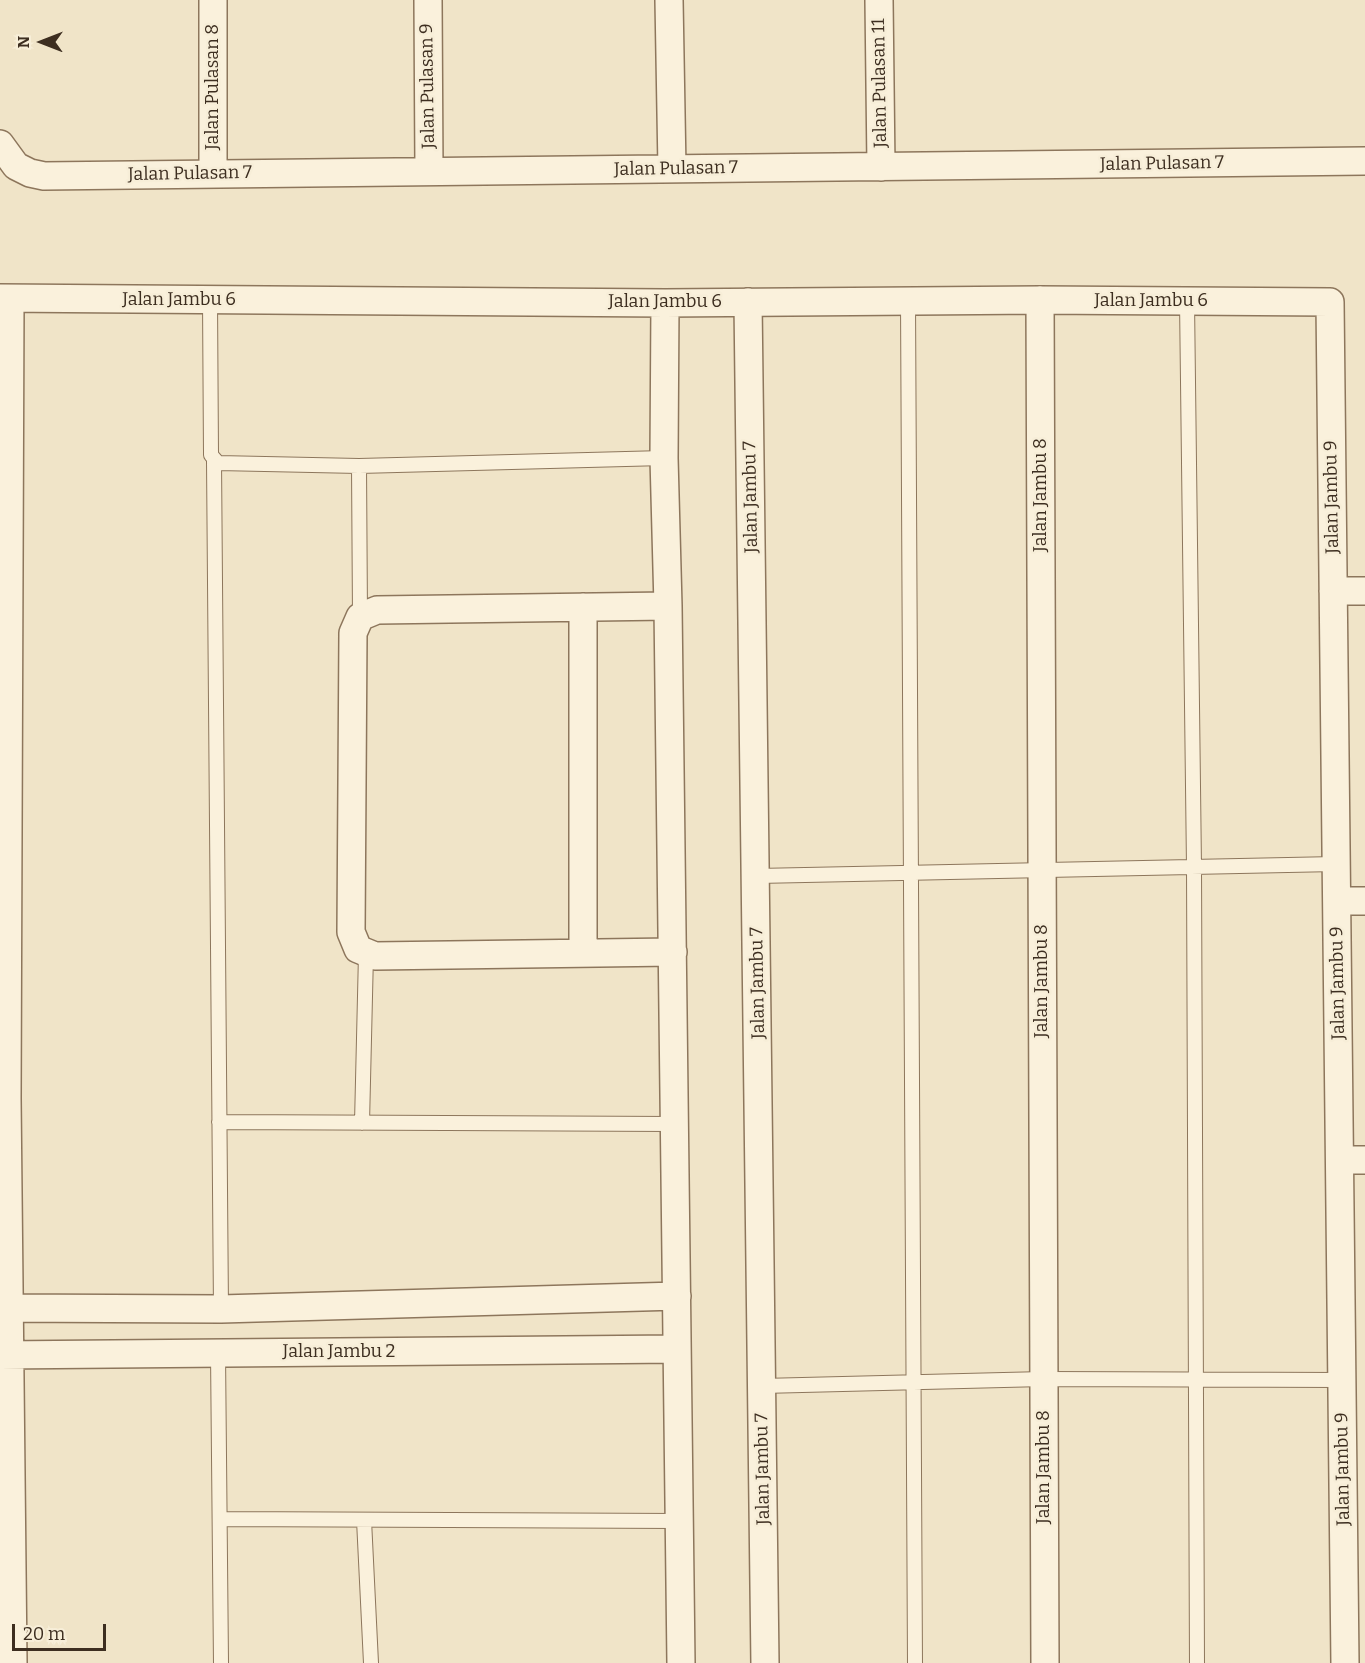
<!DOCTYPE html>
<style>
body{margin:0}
#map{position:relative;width:1365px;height:1663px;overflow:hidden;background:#f0e4c8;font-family:Bitter,serif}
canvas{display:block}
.north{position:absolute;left:12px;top:12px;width:60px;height:60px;-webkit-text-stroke:4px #f7eed8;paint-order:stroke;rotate:270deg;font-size:16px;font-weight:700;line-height:24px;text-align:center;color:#3d2e20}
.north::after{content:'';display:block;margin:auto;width:21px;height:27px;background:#3d2e20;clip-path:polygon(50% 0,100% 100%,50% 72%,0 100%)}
.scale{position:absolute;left:12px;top:1624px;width:94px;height:27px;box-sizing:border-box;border:3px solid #3d2e20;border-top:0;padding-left:8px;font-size:18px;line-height:21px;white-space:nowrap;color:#3d2e20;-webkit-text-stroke:4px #f7eed8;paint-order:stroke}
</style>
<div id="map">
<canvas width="1365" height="1663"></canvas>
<div class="north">N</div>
<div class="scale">20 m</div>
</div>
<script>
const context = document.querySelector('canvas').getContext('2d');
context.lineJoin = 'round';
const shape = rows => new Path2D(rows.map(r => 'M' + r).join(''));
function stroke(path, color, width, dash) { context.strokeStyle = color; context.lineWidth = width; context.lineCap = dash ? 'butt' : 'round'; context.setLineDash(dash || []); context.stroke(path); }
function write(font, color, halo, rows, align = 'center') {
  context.font = font + ' Bitter,serif'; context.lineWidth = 5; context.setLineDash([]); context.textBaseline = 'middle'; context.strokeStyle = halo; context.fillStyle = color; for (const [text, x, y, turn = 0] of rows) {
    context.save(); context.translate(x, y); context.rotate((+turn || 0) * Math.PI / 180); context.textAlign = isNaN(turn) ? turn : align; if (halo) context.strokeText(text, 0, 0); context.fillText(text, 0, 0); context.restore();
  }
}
const lane = shape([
 [210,300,211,455,218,463,359,466,664,458],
 [908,301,915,1663],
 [1187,301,1194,867,1197,1663],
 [214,461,221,1309],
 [359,466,360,617],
 [757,876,1336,864],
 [219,1122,674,1124],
 [362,1123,366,954],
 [218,1353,221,1663],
 [762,1386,1044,1379,1342,1380],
 [220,1519,679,1521],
 [364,1520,371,1663]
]);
const street = shape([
 [213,0,213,174],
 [428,0,429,171],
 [669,0,672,169],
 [879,0,881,167],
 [0,144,16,166,30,173,44,176,1365,161],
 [0,298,665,303,1040,300,1330,302,1345,1663],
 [10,299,7,1098,13,1663],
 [1040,300,1045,1663],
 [748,302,765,1663],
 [665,303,664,458,668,606,681,1663],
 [1333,591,1365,591],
 [668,606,377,610,360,617,353,633,351,932,358,949,375,956,673,952],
 [1337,901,1365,901],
 [583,952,583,607],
 [1340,1160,1365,1160],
 [0,1308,221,1309,677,1296],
 [0,1355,677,1349]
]);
stroke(lane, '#8d765c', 16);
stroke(street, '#8d765c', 30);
stroke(lane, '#faf1dc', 14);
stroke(street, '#faf1dc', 27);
write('18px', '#3d2e20', '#f7eed8', [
 ["Jalan Pulasan 11",880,83,-91],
 ["Jalan Pulasan 9",428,86,-91],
 ["Jalan Pulasan 8",213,87,-90],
 ["Jalan Pulasan 7",1162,164,-1],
 ["Jalan Pulasan 7",676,169,-1],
 ["Jalan Pulasan 7",190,174,-1],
 ["Jalan Jambu 6",179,300],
 ["Jalan Jambu 6",1151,301],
 ["Jalan Jambu 6",665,302],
 ["Jalan Jambu 8",1041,495,-90],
 ["Jalan Jambu 7",751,497,-91],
 ["Jalan Jambu 9",1332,497,-91],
 ["Jalan Jambu 8",1042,981,-90],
 ["Jalan Jambu 7",758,983,-91],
 ["Jalan Jambu 9",1338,983,-91],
 ["Jalan Jambu 2",339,1352],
 ["Jalan Jambu 8",1044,1467,-90],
 ["Jalan Jambu 7",763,1469,-91],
 ["Jalan Jambu 9",1343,1469,-91]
]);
</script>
